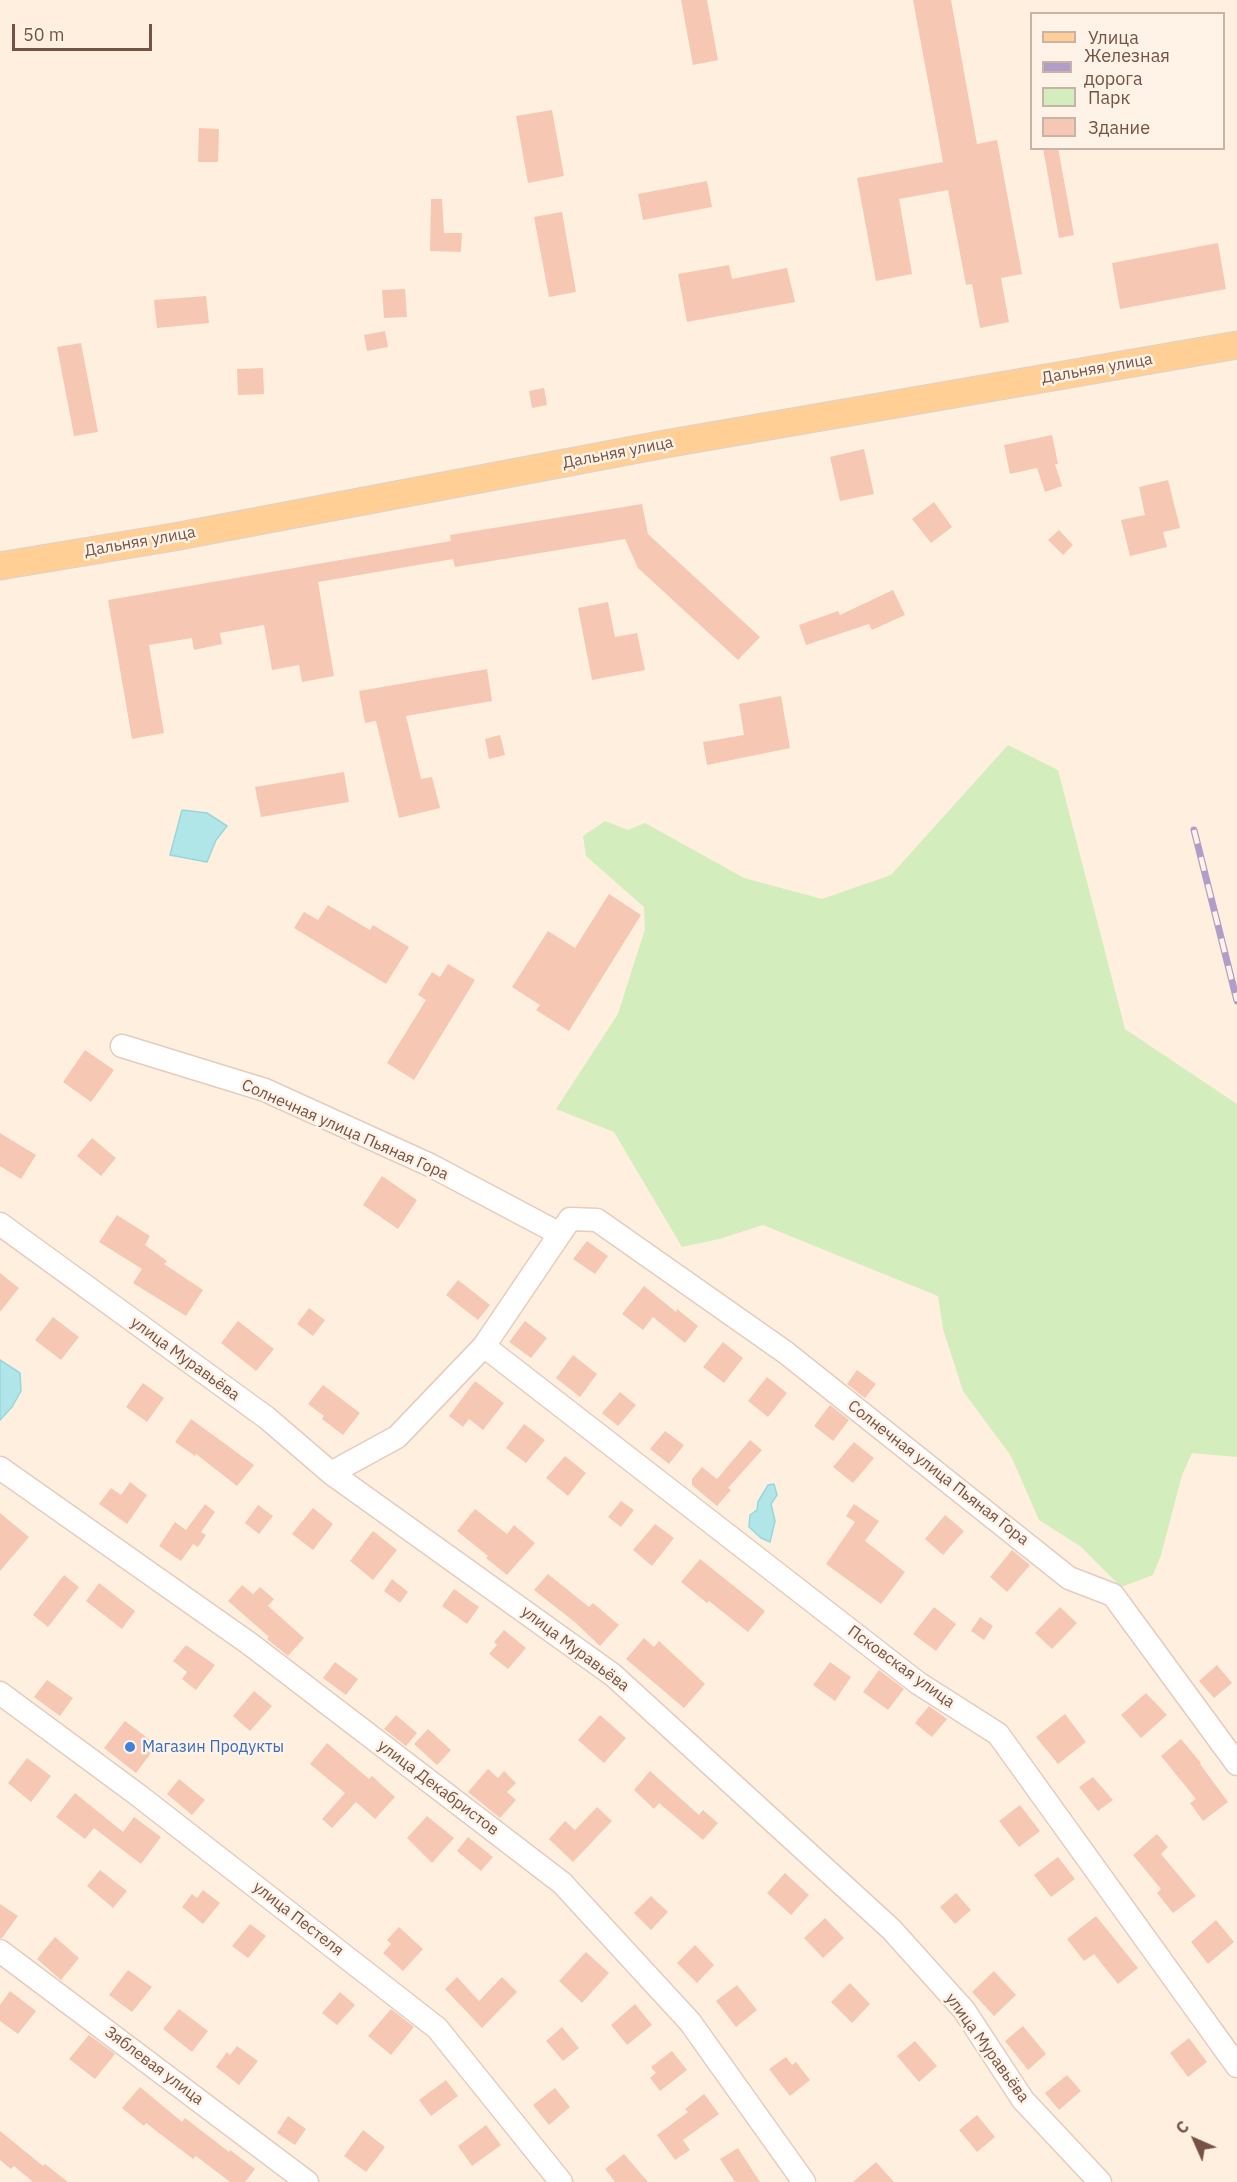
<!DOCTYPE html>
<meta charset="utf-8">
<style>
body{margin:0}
#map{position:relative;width:1237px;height:2182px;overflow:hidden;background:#feefde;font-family:"IBM Plex Sans",sans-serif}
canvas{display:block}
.legend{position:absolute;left:1030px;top:12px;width:195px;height:138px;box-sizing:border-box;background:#fff3e7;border:2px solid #c8b3a6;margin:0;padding:8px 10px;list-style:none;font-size:18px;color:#765244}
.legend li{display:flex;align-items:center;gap:12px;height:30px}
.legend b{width:30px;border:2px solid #c8b3a6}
.north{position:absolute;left:1165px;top:2110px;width:60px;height:60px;-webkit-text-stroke:4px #fff3e7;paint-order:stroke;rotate:315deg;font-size:16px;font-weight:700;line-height:24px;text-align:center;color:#765244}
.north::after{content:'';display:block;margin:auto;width:21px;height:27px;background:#765244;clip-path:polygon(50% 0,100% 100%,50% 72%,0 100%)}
.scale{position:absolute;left:12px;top:24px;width:140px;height:27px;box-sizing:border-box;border:3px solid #765244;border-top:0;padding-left:8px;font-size:18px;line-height:21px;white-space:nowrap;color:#765244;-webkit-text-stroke:4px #fff3e7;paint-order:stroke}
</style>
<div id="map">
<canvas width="1237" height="2182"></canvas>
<ul class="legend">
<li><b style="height:8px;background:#ffcf95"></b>Улица</li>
<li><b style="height:8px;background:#b09dc8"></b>Железная дорога</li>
<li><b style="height:16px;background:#d4edbc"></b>Парк</li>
<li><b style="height:16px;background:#f6c8b3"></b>Здание</li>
</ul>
<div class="north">С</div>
<div class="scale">50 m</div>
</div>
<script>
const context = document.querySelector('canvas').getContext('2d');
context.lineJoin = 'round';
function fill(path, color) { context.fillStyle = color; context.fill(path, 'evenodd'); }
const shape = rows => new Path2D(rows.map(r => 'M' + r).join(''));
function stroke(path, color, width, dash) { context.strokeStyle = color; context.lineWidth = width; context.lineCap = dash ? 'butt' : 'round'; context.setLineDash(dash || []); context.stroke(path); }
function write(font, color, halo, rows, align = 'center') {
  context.font = font + ' "IBM Plex Sans",sans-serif'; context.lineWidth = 5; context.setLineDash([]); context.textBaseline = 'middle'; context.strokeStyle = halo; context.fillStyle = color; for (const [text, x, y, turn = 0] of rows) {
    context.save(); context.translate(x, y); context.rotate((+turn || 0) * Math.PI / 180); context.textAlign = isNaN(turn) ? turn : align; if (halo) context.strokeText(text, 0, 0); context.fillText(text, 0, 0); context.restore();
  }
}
fill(shape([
 [1008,745,1058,770,1125,1029,1237,1104,1237,1457,1192,1453,1182,1475,1161,1555,1153,1575,1121,1587,1080,1546,1039,1520,1011,1456,963,1391,943,1329,938,1296,763,1225,719,1239,682,1247,614,1132,556,1109,618,1014,645,929,644,907,586,856,583,836,605,821,628,830,645,823,744,878,822,899,891,875]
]), '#d4edbc');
const water = shape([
 [182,810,207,813,227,826,216,840,207,862,170,855,182,810],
 [0,1360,20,1373,21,1391,12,1407,0,1420,0,1360],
 [774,1484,777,1495,771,1504,775,1521,770,1542,761,1538,749,1527,750,1515,757,1510,758,1502,768,1485,774,1484]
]);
fill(water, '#b1e6e9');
stroke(water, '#97d7dc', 1.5);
fill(shape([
 [681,0,707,0,718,60,693,65],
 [913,0,951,0,977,144,997,140,1022,274,1001,278,1009,322,980,328,972,284,966,285,948,190,899,199,912,274,876,281,857,178,943,162],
 [552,110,564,176,528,183,516,116],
 [199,128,219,129,218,162,198,162],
 [1043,148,1058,148,1074,235,1059,238],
 [707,181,712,207,643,220,638,194],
 [431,199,442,199,444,233,462,233,461,252,430,251],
 [562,212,576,292,549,297,534,217],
 [1218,243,1226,289,1120,309,1112,263],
 [729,265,732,279,787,268,795,302,687,322,678,274],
 [405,289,407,317,384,318,382,290],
 [206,296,209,323,157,328,154,300],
 [385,331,388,347,367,351,364,335],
 [81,343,98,432,74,436,57,347],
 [263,368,264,394,238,395,237,369],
 [544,388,547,405,532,408,529,391],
 [1052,435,1058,464,1055,464,1062,486,1045,492,1037,468,1010,474,1004,445],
 [864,449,874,494,840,501,830,457],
 [1168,480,1180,528,1163,532,1167,547,1130,556,1121,520,1145,515,1139,487],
 [934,502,952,527,931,543,912,519],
 [642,504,648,534,760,637,738,660,638,568,625,539,455,567,453,559,318,582,334,676,302,682,299,665,272,670,264,625,220,633,222,644,194,650,192,638,149,645,164,733,132,739,108,600,451,541,450,535],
 [1059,530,1073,545,1063,555,1048,540],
 [893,590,905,615,872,630,869,624,806,645,799,625,838,611,840,615],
 [608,602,615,637,637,633,645,670,592,680,578,608],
 [487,669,492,701,406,716,421,779,432,777,440,808,399,818,376,721,365,723,359,691],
 [781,696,790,748,707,765,703,742,744,735,739,704],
 [500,735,505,755,489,759,485,739],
 [344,772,349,802,261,817,255,787],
 [609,894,641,915,569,1031,536,1010,540,1005,512,987,548,931,575,948],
 [328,905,370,930,373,925,409,947,386,984,294,928,304,912,318,920],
 [448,964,475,980,414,1080,387,1063,426,1000,418,995,432,972,440,977],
 [85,1050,114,1070,91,1102,63,1082],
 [0,1133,36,1155,21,1179,0,1166],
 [92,1138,116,1158,101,1176,77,1156],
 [382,1176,417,1200,398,1229,363,1205],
 [117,1215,150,1236,145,1245,167,1261,164,1264,203,1290,186,1316,133,1283,142,1269,99,1242],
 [587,1241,608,1256,595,1274,573,1259],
 [0,1273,19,1288,0,1312],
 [458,1280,490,1305,478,1320,446,1295],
 [644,1286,676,1312,677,1309,698,1326,685,1343,653,1317,643,1330,622,1314],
 [309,1308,325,1320,313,1336,297,1324],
 [53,1317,79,1337,61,1360,35,1340],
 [238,1321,274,1349,256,1371,221,1343],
 [525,1321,547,1338,531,1358,509,1342],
 [723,1342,743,1358,724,1383,703,1367],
 [573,1355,597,1374,580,1397,556,1378],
 [857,1370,876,1384,865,1398,847,1384],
 [767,1377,787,1393,768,1417,748,1401],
 [475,1381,504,1403,483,1430,469,1419,463,1427,449,1416],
 [143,1383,164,1398,147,1422,126,1407],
 [323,1385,360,1413,343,1435,322,1419,324,1416,308,1404],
 [620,1392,636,1405,618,1426,602,1413],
 [830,1405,849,1420,833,1441,814,1426],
 [191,1419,254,1465,237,1486,196,1454,195,1456,175,1442],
 [524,1424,545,1440,526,1463,506,1448],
 [665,1431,684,1445,669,1464,650,1449],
 [750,1440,762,1450,728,1488,731,1490,717,1506,692,1485,692,1479,702,1467,717,1479],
 [854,1442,874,1458,853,1483,833,1467],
 [565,1456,586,1473,568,1496,546,1478],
 [130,1482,147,1495,127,1524,99,1504,111,1488,121,1495],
 [621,1501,634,1510,621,1527,608,1517],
 [205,1504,215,1512,201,1532,206,1535,198,1547,193,1544,181,1561,159,1546,175,1522,186,1530],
 [854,1504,879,1521,865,1541,905,1572,881,1604,826,1564,855,1522,846,1516],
 [258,1505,273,1516,259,1534,245,1523],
 [313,1508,333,1524,313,1550,292,1534],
 [475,1509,507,1534,514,1525,535,1543,507,1575,486,1558,488,1556,457,1531],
 [0,1513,29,1537,0,1571],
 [945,1515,964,1531,943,1555,925,1539],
 [655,1524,674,1538,652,1566,633,1550],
 [373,1531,397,1550,373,1580,350,1561],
 [1012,1550,1030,1565,1007,1592,990,1577],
 [700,1559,765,1611,748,1632,709,1601,707,1603,681,1582],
 [548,1574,589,1607,593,1603,619,1625,600,1646,576,1623,534,1590],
 [64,1575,79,1587,48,1627,33,1615],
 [392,1579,408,1592,400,1603,384,1591],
 [99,1583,135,1611,122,1629,86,1601],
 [242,1585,253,1594,260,1587,274,1599,268,1606,304,1638,288,1656,267,1639,269,1637,228,1601],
 [454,1589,479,1607,467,1624,442,1606],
 [934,1607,956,1624,936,1651,913,1634],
 [1060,1607,1077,1623,1052,1649,1035,1633],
 [980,1617,993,1626,984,1640,971,1631],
 [504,1630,526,1648,508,1669,489,1654,497,1645,494,1642],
 [644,1638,654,1647,659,1641,705,1684,684,1708,626,1659],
 [186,1645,215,1665,196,1690,182,1679,187,1672,173,1661],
 [335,1662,358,1679,346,1695,323,1678],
 [830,1662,851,1677,835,1701,813,1685],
 [1217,1665,1232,1683,1214,1698,1199,1681],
 [879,1670,904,1689,888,1710,863,1692],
 [47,1680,73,1698,60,1716,34,1697],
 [254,1691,272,1706,250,1731,233,1716],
 [1146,1693,1167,1715,1141,1738,1121,1715],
 [929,1706,947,1719,932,1737,915,1723],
 [1065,1714,1086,1742,1058,1764,1036,1737],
 [396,1715,417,1733,406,1746,384,1729],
 [600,1715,626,1738,604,1763,578,1740],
 [125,1721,157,1745,136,1773,104,1748],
 [428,1729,451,1750,437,1765,414,1744],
 [1181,1739,1201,1763,1200,1764,1228,1802,1203,1821,1190,1803,1196,1799,1161,1756],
 [327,1743,369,1779,372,1776,395,1797,375,1819,356,1802,332,1828,322,1819,345,1793,310,1764],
 [27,1758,51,1776,31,1802,8,1783],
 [488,1769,498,1778,504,1771,516,1783,507,1792,516,1800,500,1818,468,1792],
 [650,1771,699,1815,703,1810,718,1823,703,1840,659,1803,654,1809,634,1790],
 [1093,1777,1113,1800,1098,1811,1079,1787],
 [179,1779,205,1800,192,1815,167,1794],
 [75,1793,123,1832,134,1817,161,1837,141,1864,94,1828,85,1839,56,1817],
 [1020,1805,1040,1831,1019,1847,999,1821],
 [597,1807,612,1821,573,1862,549,1839,565,1821,575,1830],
 [427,1816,454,1838,432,1863,407,1838],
 [1157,1834,1168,1847,1161,1854,1196,1896,1173,1913,1157,1893,1161,1889,1133,1855],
 [468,1837,493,1857,481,1871,457,1851],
 [1058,1857,1075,1879,1051,1897,1034,1875],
 [100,1870,127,1891,113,1908,87,1886],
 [785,1873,809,1895,791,1915,767,1893],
 [203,1890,220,1903,203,1924,182,1907,192,1894,197,1898],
 [956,1893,971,1910,955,1924,940,1907],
 [651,1896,668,1912,651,1930,634,1913],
 [0,1904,18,1916,2,1938,0,1938],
 [1096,1916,1138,1968,1118,1984,1094,1954,1084,1961,1067,1939],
 [825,1918,844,1938,823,1958,804,1938],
 [1216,1920,1234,1942,1208,1964,1191,1942],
 [250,1924,266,1936,248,1958,232,1946],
 [399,1927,423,1949,403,1971,383,1953,391,1944,387,1940],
 [55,1937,79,1958,61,1980,37,1959],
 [695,1945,714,1965,697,1983,677,1963],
 [586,1952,609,1973,582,2003,559,1981],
 [128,1970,152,1987,132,2012,109,1995],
 [994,1971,1016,1995,994,2016,972,1992],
 [457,1977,479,2001,502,1977,517,1992,482,2028,445,1989],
 [850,1983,870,2004,852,2023,831,2002],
 [737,1985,757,2010,736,2027,716,2001],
 [10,1991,36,2011,18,2034,0,2021,0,2005],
 [340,1992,355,2005,337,2025,322,2013],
 [635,2004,652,2025,627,2045,611,2025],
 [179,2009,208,2031,192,2052,163,2029],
 [391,2009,414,2027,391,2055,368,2036],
 [1023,2026,1046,2054,1028,2070,1005,2041],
 [562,2027,579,2048,563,2061,546,2041],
 [89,2035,115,2054,95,2079,69,2059],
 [1189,2038,1207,2062,1188,2077,1170,2053],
 [915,2041,937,2066,919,2082,897,2056],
 [237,2046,258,2061,239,2085,216,2067,227,2052,230,2055],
 [672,2051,687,2070,660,2091,650,2078,656,2073,651,2067],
 [786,2057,792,2065,796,2062,810,2080,790,2096,769,2069],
 [1067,2075,1081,2091,1059,2110,1045,2093],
 [446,2080,458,2096,431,2116,419,2100],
 [140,2087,182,2122,185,2118,229,2152,230,2150,255,2169,245,2182,230,2182,196,2156,193,2159,146,2123,144,2126,122,2108],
 [555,2088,570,2107,549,2125,533,2105],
 [704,2094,719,2114,683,2140,690,2150,675,2160,657,2135,688,2112,685,2109],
 [977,2115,995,2137,977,2152,959,2130],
 [288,2116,306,2129,295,2145,277,2133],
 [486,2125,501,2145,472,2166,458,2146],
 [363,2130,385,2147,366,2172,344,2156],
 [0,2131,43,2166,45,2164,68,2182,31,2182,32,2181,14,2166,11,2169,0,2160],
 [738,2148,760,2182,735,2182,720,2159],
 [624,2154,648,2182,615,2182,605,2169],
 [876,2162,894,2182,853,2182]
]), '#f6c8b3');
const minor = shape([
 [122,1046,265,1090,430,1165,560,1234],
 [0,1224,267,1418,331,1473,613,1675,891,1929,964,2010,1023,2100,1100,2182],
 [484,1346,918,1683,998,1734,1237,2066],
 [0,1468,250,1644,562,1883,690,2022,804,2182],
 [331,1473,397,1437,484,1346,570,1219,597,1220,785,1352,1069,1578,1113,1595,1237,1764],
 [0,1693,138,1795,437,2028,561,2182],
 [0,1951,307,2182]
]);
const major = shape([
 [0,566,174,537,665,444,1237,345]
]);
stroke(minor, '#e5ccbd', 25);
stroke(major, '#dbd2ce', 29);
stroke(minor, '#fff', 22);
stroke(major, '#ffcf95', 27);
const rail = shape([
 [1194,830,1237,1001]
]);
stroke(rail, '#b09dc8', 7);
stroke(rail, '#fff3e7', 4.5, [14]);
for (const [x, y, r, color] of [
 [130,1747,6,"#3f7fe0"]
]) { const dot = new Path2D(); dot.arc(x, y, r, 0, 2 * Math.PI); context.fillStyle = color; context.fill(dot); stroke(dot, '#fff3e7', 2); }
write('16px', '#765244', '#fff3e7', [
 ["Дальняя улица",1097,369,-10],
 ["Дальняя улица",618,453,-11],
 ["Дальняя улица",140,542,-10],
 ["Солнечная улица Пьяная Гора",345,1130,24],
 ["улица Муравьёва",185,1359,36],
 ["Солнечная улица Пьяная Гора",938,1473,38],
 ["улица Муравьёва",575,1649,37],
 ["Псковская улица",901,1667,36],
 ["улица Декабристов",438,1788,37],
 ["улица Пестеля",298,1919,38],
 ["улица Муравьёва",987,2048,54],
 ["Зяблевая улица",154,2066,37]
]);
write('16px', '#366cbe', '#fff3e7', [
 ["Магазин Продукты",142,1747]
], 'left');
</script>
